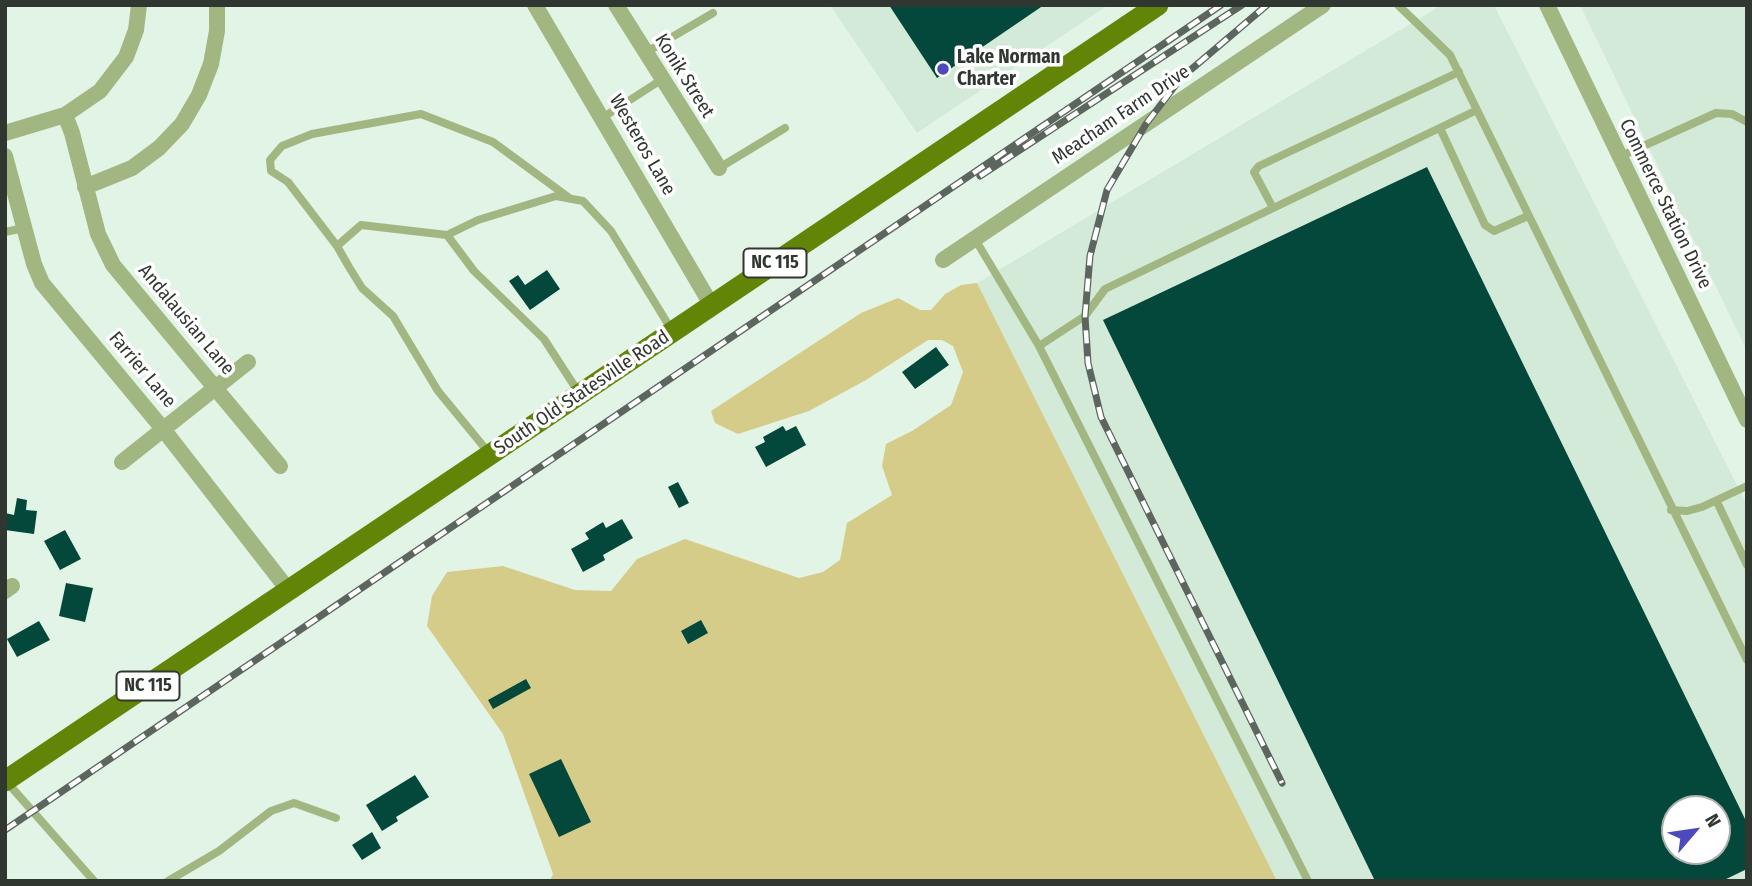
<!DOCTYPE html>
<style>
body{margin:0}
#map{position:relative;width:1752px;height:886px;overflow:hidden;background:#e2f4e6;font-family:"Fira Sans Condensed",sans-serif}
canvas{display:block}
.frame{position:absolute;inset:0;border:7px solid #303731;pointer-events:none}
.north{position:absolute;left:1661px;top:795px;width:70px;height:70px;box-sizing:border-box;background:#fff;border:2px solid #acafad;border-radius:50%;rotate:61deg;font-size:19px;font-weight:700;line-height:28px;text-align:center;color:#303731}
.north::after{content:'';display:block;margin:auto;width:24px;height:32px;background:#4d49bf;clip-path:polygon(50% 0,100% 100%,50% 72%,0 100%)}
</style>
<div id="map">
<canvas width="1752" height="886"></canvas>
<div class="frame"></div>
<div class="north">N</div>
</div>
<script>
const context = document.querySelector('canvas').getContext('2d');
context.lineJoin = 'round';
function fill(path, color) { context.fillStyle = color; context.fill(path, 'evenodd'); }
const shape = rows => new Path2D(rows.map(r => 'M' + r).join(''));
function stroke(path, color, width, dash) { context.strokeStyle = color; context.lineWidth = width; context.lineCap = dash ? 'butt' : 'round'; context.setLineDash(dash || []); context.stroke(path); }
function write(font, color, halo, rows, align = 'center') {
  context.font = font + ' "Fira Sans Condensed",sans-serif'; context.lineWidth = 7; context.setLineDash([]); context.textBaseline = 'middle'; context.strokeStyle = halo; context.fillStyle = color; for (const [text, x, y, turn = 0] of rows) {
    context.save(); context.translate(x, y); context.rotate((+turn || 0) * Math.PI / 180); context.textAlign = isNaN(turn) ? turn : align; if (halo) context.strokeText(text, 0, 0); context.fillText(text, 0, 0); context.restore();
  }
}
fill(shape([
 [830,5,1108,5,917,133],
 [1442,5,1494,5,1747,505,1747,881,1277,881,977,283],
 [1675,809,1717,809,1717,851,1675,851],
 [1580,5,1747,5,1747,351]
]), '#d2ead7');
fill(shape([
 [977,283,1277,881,550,881,553,874,503,734,427,626,432,596,447,572,503,566,575,590,611,591,637,559,685,539,799,578,823,572,840,560,847,523,892,495,882,466,886,444,912,431,951,405,963,372,953,346,942,340,928,340,866,380,809,411,738,434,715,423,711,411,861,313,898,298,920,310,931,310,945,294,961,285]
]), '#d6cc8a');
fill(shape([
 [889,5,1044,5,937,78],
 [1427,167,1747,823,1747,869,1722,881,1375,881,1103,320],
 [1675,809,1717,809,1717,851,1675,851],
 [547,270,560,289,530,310,509,281,518,275,525,285],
 [936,347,949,365,915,389,902,372],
 [783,426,786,431,796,426,806,445,766,467,755,447,765,442,763,437],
 [678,482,689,503,679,508,668,487],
 [17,498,27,500,26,510,37,511,34,534,5,530,5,513,14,515],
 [622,519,633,538,603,555,605,560,583,572,571,549,589,539,585,533,603,522,606,528],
 [65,530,81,559,60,570,44,541],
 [66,583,93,588,85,622,59,616],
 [701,620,708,633,688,644,681,631],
 [39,621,50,640,17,657,7,639],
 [526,679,531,688,493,709,488,700],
 [561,759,591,822,559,837,529,774],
 [415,775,429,797,396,817,398,821,382,831,366,805],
 [372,832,381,848,362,860,352,845]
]), '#04473b');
stroke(shape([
 [1398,5,1450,55,1747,660],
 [645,53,713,13],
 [602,118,661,80],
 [1440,128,1485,225,1494,231,1528,216],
 [1619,157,1716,113,1732,114,1747,122],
 [719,168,785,128],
 [1273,208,1254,172,1259,166,1459,72],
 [5,232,24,228],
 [447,235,474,271,544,339,579,393],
 [975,239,1039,346,1308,881],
 [337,246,288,182,271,171,270,160,282,146,312,134,421,114,493,142,568,197],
 [1039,346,1085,316,1105,289,1477,110],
 [489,453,438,391,393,316,362,288,349,267,337,246,361,225,447,235,478,220,556,196,583,201,611,231,671,329],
 [1717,502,1747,565],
 [1671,510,1687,511,1702,507,1747,486],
 [6,781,94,881],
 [168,881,219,851,271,811,294,803,336,818]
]), '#a2b682', 8);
stroke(shape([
 [535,5,712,306],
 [616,5,719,168],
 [1547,5,1747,420],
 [65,115,72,133,98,234,113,265,280,466],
 [5,133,65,115,100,91,126,57,136,30,139,5],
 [5,156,34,264,42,283,163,429,289,591],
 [85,187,132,168,159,148,182,124,199,95,211,64,217,31,217,5],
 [943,260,1323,5],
 [122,462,248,362],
 [5,591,12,586]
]), '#a2b682', 16);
stroke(shape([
 [5,781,1158,5]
]), '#628507', 21);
const rail = shape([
 [1267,5,1181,78,1146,124,1107,190,1090,256,1085,316,1088,363,1101,417,1282,783],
 [980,176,1242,5],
 [5,830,1221,5]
]);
stroke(rail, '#5c665e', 7);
stroke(rail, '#fff', 4.5, [13]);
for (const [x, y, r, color] of [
 [943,69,7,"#4d49bf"]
]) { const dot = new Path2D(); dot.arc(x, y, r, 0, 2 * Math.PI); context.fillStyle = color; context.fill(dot); stroke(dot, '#fff', 2.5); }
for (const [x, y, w] of [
 [775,263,63],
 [148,686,63]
]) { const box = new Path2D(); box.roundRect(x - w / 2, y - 14.5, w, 29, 5); context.fillStyle = '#fff'; context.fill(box); stroke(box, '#303731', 2); }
write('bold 18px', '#303731', null, [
 ["NC 115",775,263],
 ["NC 115",148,686]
]);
write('bold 19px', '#303731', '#fff', [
 ["Lake Norman",957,58],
 ["Charter",957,80]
], 'left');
write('19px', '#303731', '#fff', [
 ["Konik Street",684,76,58],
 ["Meacham Farm Drive",1121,115,-34],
 ["Westeros Lane",642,145,60],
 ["Commerce Station Drive",1665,204,64],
 ["Andalausian Lane",186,320,50],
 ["Farrier Lane",142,370,50],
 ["South Old Statesville Road",582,393,-34]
]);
</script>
